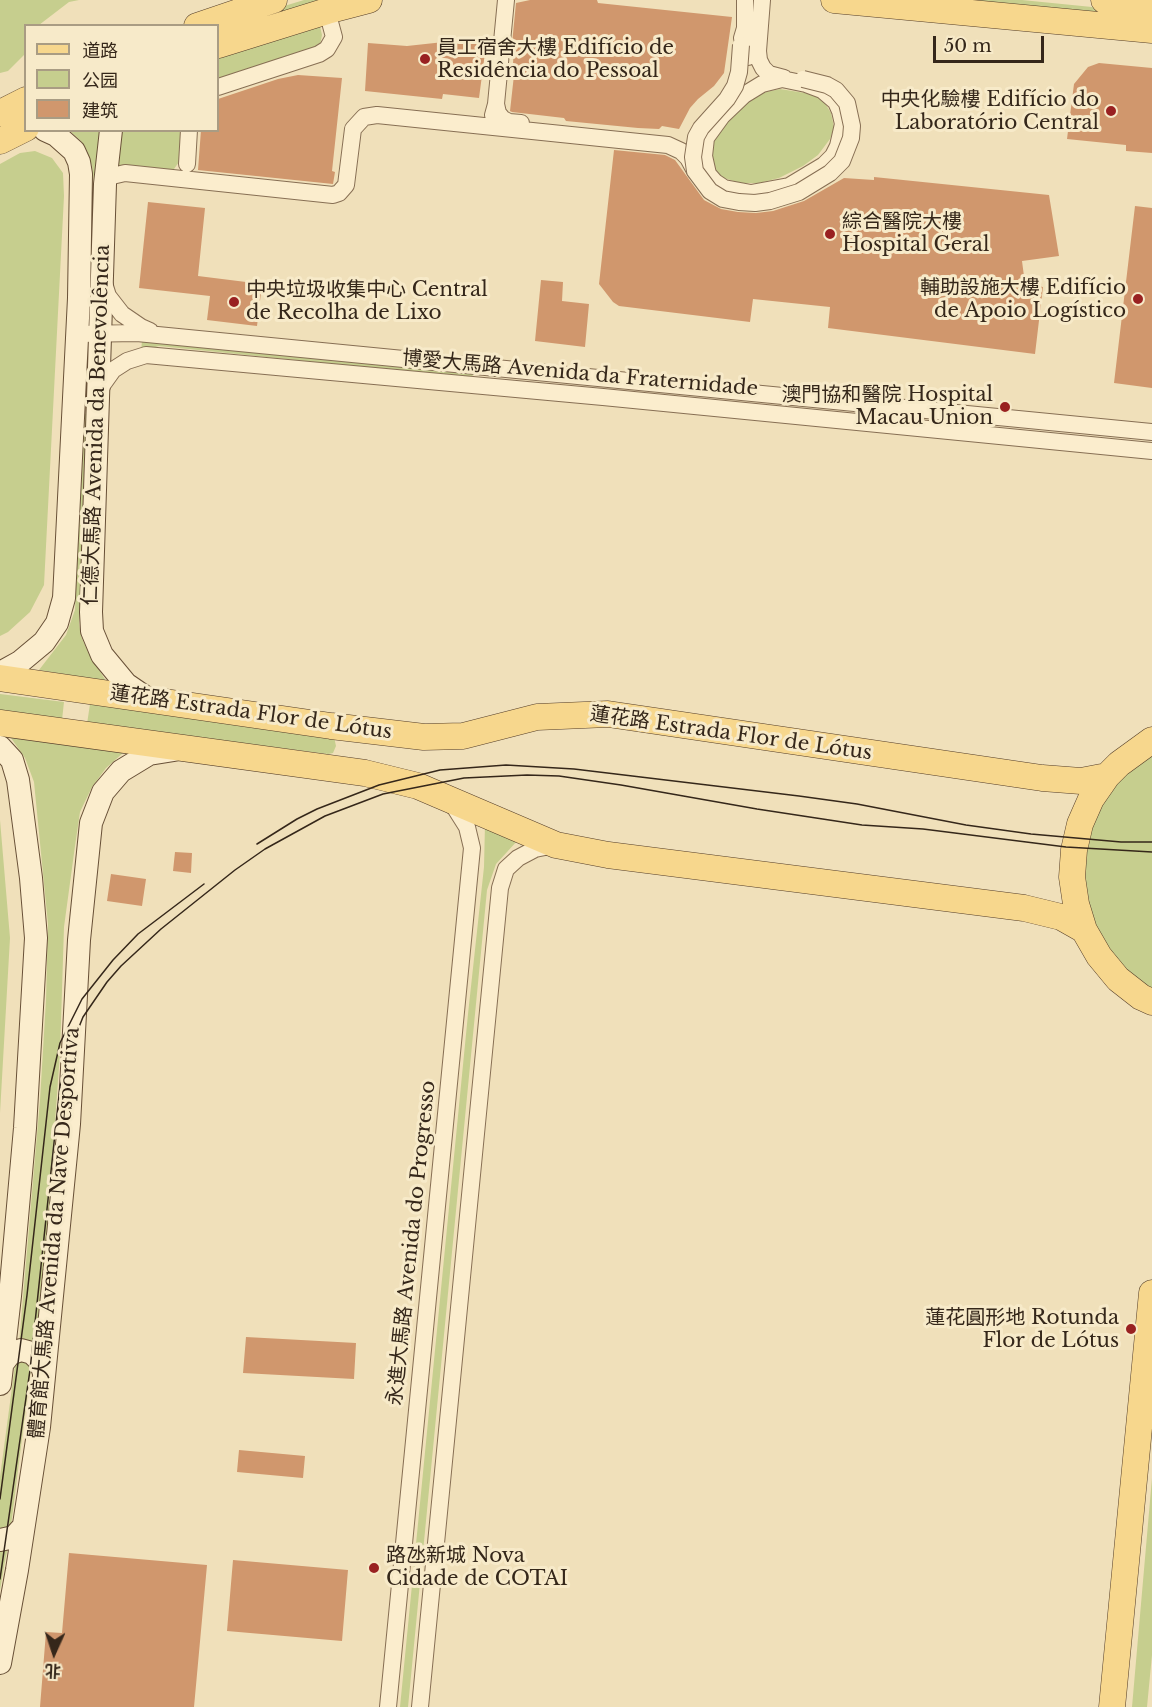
<!DOCTYPE html>
<meta charset="utf-8">
<style>
body{margin:0}
#map{position:relative;width:1152px;height:1707px;overflow:hidden;background:#f0e0ba;font-family:"Libre Baskerville","Noto Sans SC",serif}
canvas{display:block}
.legend{position:absolute;left:24px;top:24px;width:195px;height:108px;box-sizing:border-box;background:#f7eac9;border:2px solid #a99c83;margin:0;padding:8px 10px;list-style:none;font-size:18px;color:#35271a}
.legend li{display:flex;align-items:center;gap:12px;height:30px}
.legend b{width:30px;border:2px solid #a99c83}
.north{position:absolute;left:24px;top:1623px;width:60px;height:60px;-webkit-text-stroke:4px #f7eac9;paint-order:stroke;rotate:183deg;font-size:16px;font-weight:700;line-height:24px;text-align:center;color:#35271a}
.north::after{content:'';display:block;margin:auto;width:21px;height:27px;background:#35271a;clip-path:polygon(50% 0,100% 100%,50% 72%,0 100%)}
.scale{position:absolute;left:933px;top:36px;width:111px;height:27px;box-sizing:border-box;border:3px solid #35271a;border-top:0;padding-left:8px;font-size:18px;line-height:21px;white-space:nowrap;color:#35271a;-webkit-text-stroke:4px #f7eac9;paint-order:stroke}
</style>
<div id="map">
<canvas width="1152" height="1707"></canvas>
<ul class="legend">
<li><b style="height:8px;background:#f7d78d"></b>道路</li>
<li><b style="height:16px;background:#c6ce8e"></b>公园</li>
<li><b style="height:16px;background:#d0976d"></b>建筑</li>
</ul>
<div class="north">北</div>
<div class="scale">50 m</div>
</div>
<script>
const context = document.querySelector('canvas').getContext('2d');
context.lineJoin = 'round';
function fill(path, color) { context.fillStyle = color; context.fill(path, 'evenodd'); }
const shape = rows => new Path2D(rows.map(r => 'M' + r).join(''));
function stroke(path, color, width, dash) { context.strokeStyle = color; context.lineWidth = width; context.lineCap = dash ? 'butt' : 'round'; context.setLineDash(dash || []); context.stroke(path); }
function write(font, color, halo, rows, align = 'center') {
  context.font = font + ' "Libre Baskerville","Noto Sans SC",serif'; context.lineWidth = 6; context.setLineDash([]); context.textBaseline = 'middle'; context.strokeStyle = halo; context.fillStyle = color; for (const [text, x, y, turn = 0] of rows) {
    context.save(); context.translate(x, y); context.rotate((+turn || 0) * Math.PI / 180); context.textAlign = isNaN(turn) ? turn : align; if (halo) context.strokeText(text, 0, 0); context.fillText(text, 0, 0); context.restore();
  }
}
fill(shape([
 [0,0,79,0,69,2,39,25,26,26,24,55,8,71,0,73],
 [304,0,338,0,233,32,232,22],
 [922,0,1022,0,1152,13,1152,22],
 [319,22,322,35,320,45,218,80,218,56],
 [780,89,811,94,823,100,831,113,834,127,830,139,818,155,803,166,779,178,759,183,740,183,724,178,716,172,710,160,711,143,722,125,750,100,766,92],
 [70,131,102,131,90,293,94,182,92,166,87,151,81,141],
 [114,131,182,131,181,159,174,169,168,171,112,167],
 [35,151,52,158,63,173,64,196,44,585,30,612,8,632,0,636,0,164,20,153],
 [142,341,473,374,472,378,159,346,141,351],
 [88,413,79,623,81,636,88,652,106,681,39,670,66,635,75,610,85,414],
 [0,694,64,702,62,720,0,711],
 [90,704,330,736,334,737,336,746,333,753,328,754,87,724],
 [11,738,123,753,106,768,92,787,80,812,75,846,64,927,60,1053,47,1234,35,1348,19,1344,40,1100,46,1000,48,924,34,782,25,758],
 [1152,751,1152,993,1114,962,1084,901,1086,834,1106,793],
 [0,820,10,938,0,1113],
 [485,824,518,840,496,864,487,890,408,1707,400,1707,468,1014,484,867],
 [23,1359,31,1367,11,1526,0,1532,0,1477,15,1365],
 [1152,1478,1152,1655,1147,1707,1132,1707],
 [8,1547,5,1561,0,1590,0,1550]
]), '#c6ce8e');
fill(shape([
 [530,0,597,0,598,3,732,17,724,73,714,86,698,99,690,108,679,129,662,126,659,129,638,128,566,121,564,118,512,112,510,111,515,66,513,64,514,46,512,44,516,3],
 [453,41,486,45,479,98,443,94,442,99,365,91,368,43,407,46],
 [1099,63,1152,68,1152,153,1126,151,1126,145,1067,139,1074,84,1088,67],
 [298,75,342,78,332,171,335,172,333,184,198,170,201,130,218,130,218,99,278,79],
 [614,150,665,155,675,160,704,200,721,209,738,212,756,213,773,211,804,201,844,178,874,180,874,177,1049,195,1059,256,1022,261,1025,284,1043,287,1035,354,828,328,830,307,753,299,750,322,619,306,613,302,599,284],
 [148,202,205,208,198,276,262,284,257,326,207,320,210,296,139,288],
 [1135,206,1152,208,1152,388,1114,383],
 [541,280,563,282,562,301,589,304,585,347,535,341],
 [175,852,192,853,191,873,173,871],
 [111,874,146,879,142,906,107,901],
 [246,1337,356,1343,354,1379,243,1373],
 [239,1450,305,1456,303,1478,237,1472],
 [69,1553,207,1565,194,1707,40,1707,46,1632,62,1633],
 [233,1560,348,1570,342,1641,227,1631]
]), '#d0976d');
const minor = shape([
 [762,0,758,51,759,60,763,68,769,74,784,78],
 [745,28,749,43,748,57],
 [742,38,745,28,745,0],
 [782,79,806,84,822,90,836,102,840,111,843,124,838,146,833,156,824,165,789,186,751,193,724,188,715,182,708,174,704,156,706,138,722,116,744,95,762,84,782,79],
 [218,87,319,54,327,49,334,37,327,11],
 [496,104,498,113,503,119,509,122,521,123],
 [493,115,496,104,506,0],
 [187,164,189,130],
 [105,184,112,176,125,173,333,195,339,193,346,185,353,129,364,117,377,115,668,145,681,151,688,158,695,171],
 [104,283,108,296,122,314,141,327,150,331],
 [77,334,137,333,1152,432],
 [99,393,103,384,113,370,127,361,146,355,603,397,1152,451],
 [388,1707,472,848,467,827,455,808,448,802],
 [420,1707,500,888,506,869,518,858,535,849,555,845]
]);
const secondary = shape([
 [111,130,105,184,91,612,92,631,102,655,126,684,148,699],
 [0,673,20,662,44,642,57,623,64,598,79,298,81,174,79,162,74,151,56,135,45,130],
 [0,747,12,760,18,780,31,878,36,938,25,1128,10,1296,0,1384],
 [3,1363,10,1354,21,1350,32,1353,40,1361,44,1373],
 [0,1540,14,1537,23,1527],
 [0,1663,17,1570,39,1427,69,1124,79,940,91,823,103,792,121,771,149,754,174,750]
]);
const primary = shape([
 [834,0,1152,30],
 [1104,0,1152,4],
 [197,26,274,0],
 [218,45,327,11,369,0],
 [0,113,26,100],
 [0,141,26,128],
 [0,678,331,726,424,737,463,736,537,717,608,714,1042,778,1081,781,1107,776],
 [0,723,365,773,418,786,556,845,608,855,1024,908,1061,917,1084,930],
 [1152,740,1119,764,1107,776,1091,799,1080,824,1074,850,1072,877,1076,904,1084,930,1099,956,1118,979,1141,997,1152,1002],
 [1112,1707,1152,1293]
]);
stroke(minor, '#876f54', 18);
stroke(secondary, '#685037', 24);
stroke(primary, '#543d29', 27);
stroke(minor, '#fbedcd', 16);
stroke(secondary, '#fbedcd', 22);
stroke(primary, '#f7d78d', 26);
stroke(shape([
 [257,844,297,819,317,809,379,785,440,770,506,765,574,769,799,796,857,804,966,825,1031,834,1121,842,1152,842],
 [0,1499,27,1295,50,1087,60,1043,82,999,113,960,138,934,204,884],
 [0,1579,30,1370,60,1086,67,1057,83,1017,107,982,121,966,161,929,235,870,265,849,325,816,383,794,464,778,527,775,559,776,621,785,757,809,862,825,923,829,1066,847,1152,852]
]), '#35271a', 1.5);
const minorBridge = shape([
 [741,45,739,72,735,86,727,99,701,128,696,137,693,157,695,171,710,191,723,199,739,202,755,203,770,201,799,192,830,173,842,161,851,138,852,126,847,103,836,90,827,85,803,79]
]);
stroke(minorBridge, '#876f54', 18, []);
stroke(minorBridge, '#fbedcd', 16);
for (const [x, y, r, color] of [
 [425,59,6,"#992121"],
 [1111,111,6,"#992121"],
 [830,234,6,"#992121"],
 [1138,299,6,"#992121"],
 [234,302,6,"#992121"],
 [1005,407,6,"#992121"],
 [1131,1329,6,"#992121"],
 [374,1568,6,"#992121"]
]) { const dot = new Path2D(); dot.arc(x, y, r, 0, 2 * Math.PI); context.fillStyle = color; context.fill(dot); stroke(dot, '#f7eac9', 2); }
write('20px', '#35271a', '#f7eac9', [
 ["員工宿舍大樓 Edifício de",437,48],
 ["Residência do Pessoal",437,71],
 ["中央化驗樓 Edifício do",1099,100,"right"],
 ["Laboratório Central",1099,123,"right"],
 ["綜合醫院大樓",842,222],
 ["Hospital Geral",842,245],
 ["輔助設施大樓 Edifício",1126,288,"right"],
 ["de Apoio Logístico",1126,311,"right"],
 ["中央垃圾收集中心 Central",246,290],
 ["de Recolha de Lixo",246,313],
 ["澳門協和醫院 Hospital",993,395,"right"],
 ["Macau Union",993,418,"right"],
 ["蓮花圓形地 Rotunda",1119,1318,"right"],
 ["Flor de Lótus",1119,1341,"right"],
 ["路氹新城 Nova",386,1556],
 ["Cidade de COTAI",386,1579]
], 'left');
write('20px', '#35271a', '#f7eac9', [
 ["博愛大馬路 Avenida da Fraternidade",580,374,5],
 ["仁德大馬路 Avenida da Benevolência",97,425,-88],
 ["蓮花路 Estrada Flor de Lótus",251,713,8],
 ["蓮花路 Estrada Flor de Lótus",731,734,8],
 ["體育館大馬路 Avenida da Nave Desportiva",55,1233,-85],
 ["永進大馬路 Avenida do Progresso",412,1243,-84]
]);
</script>
